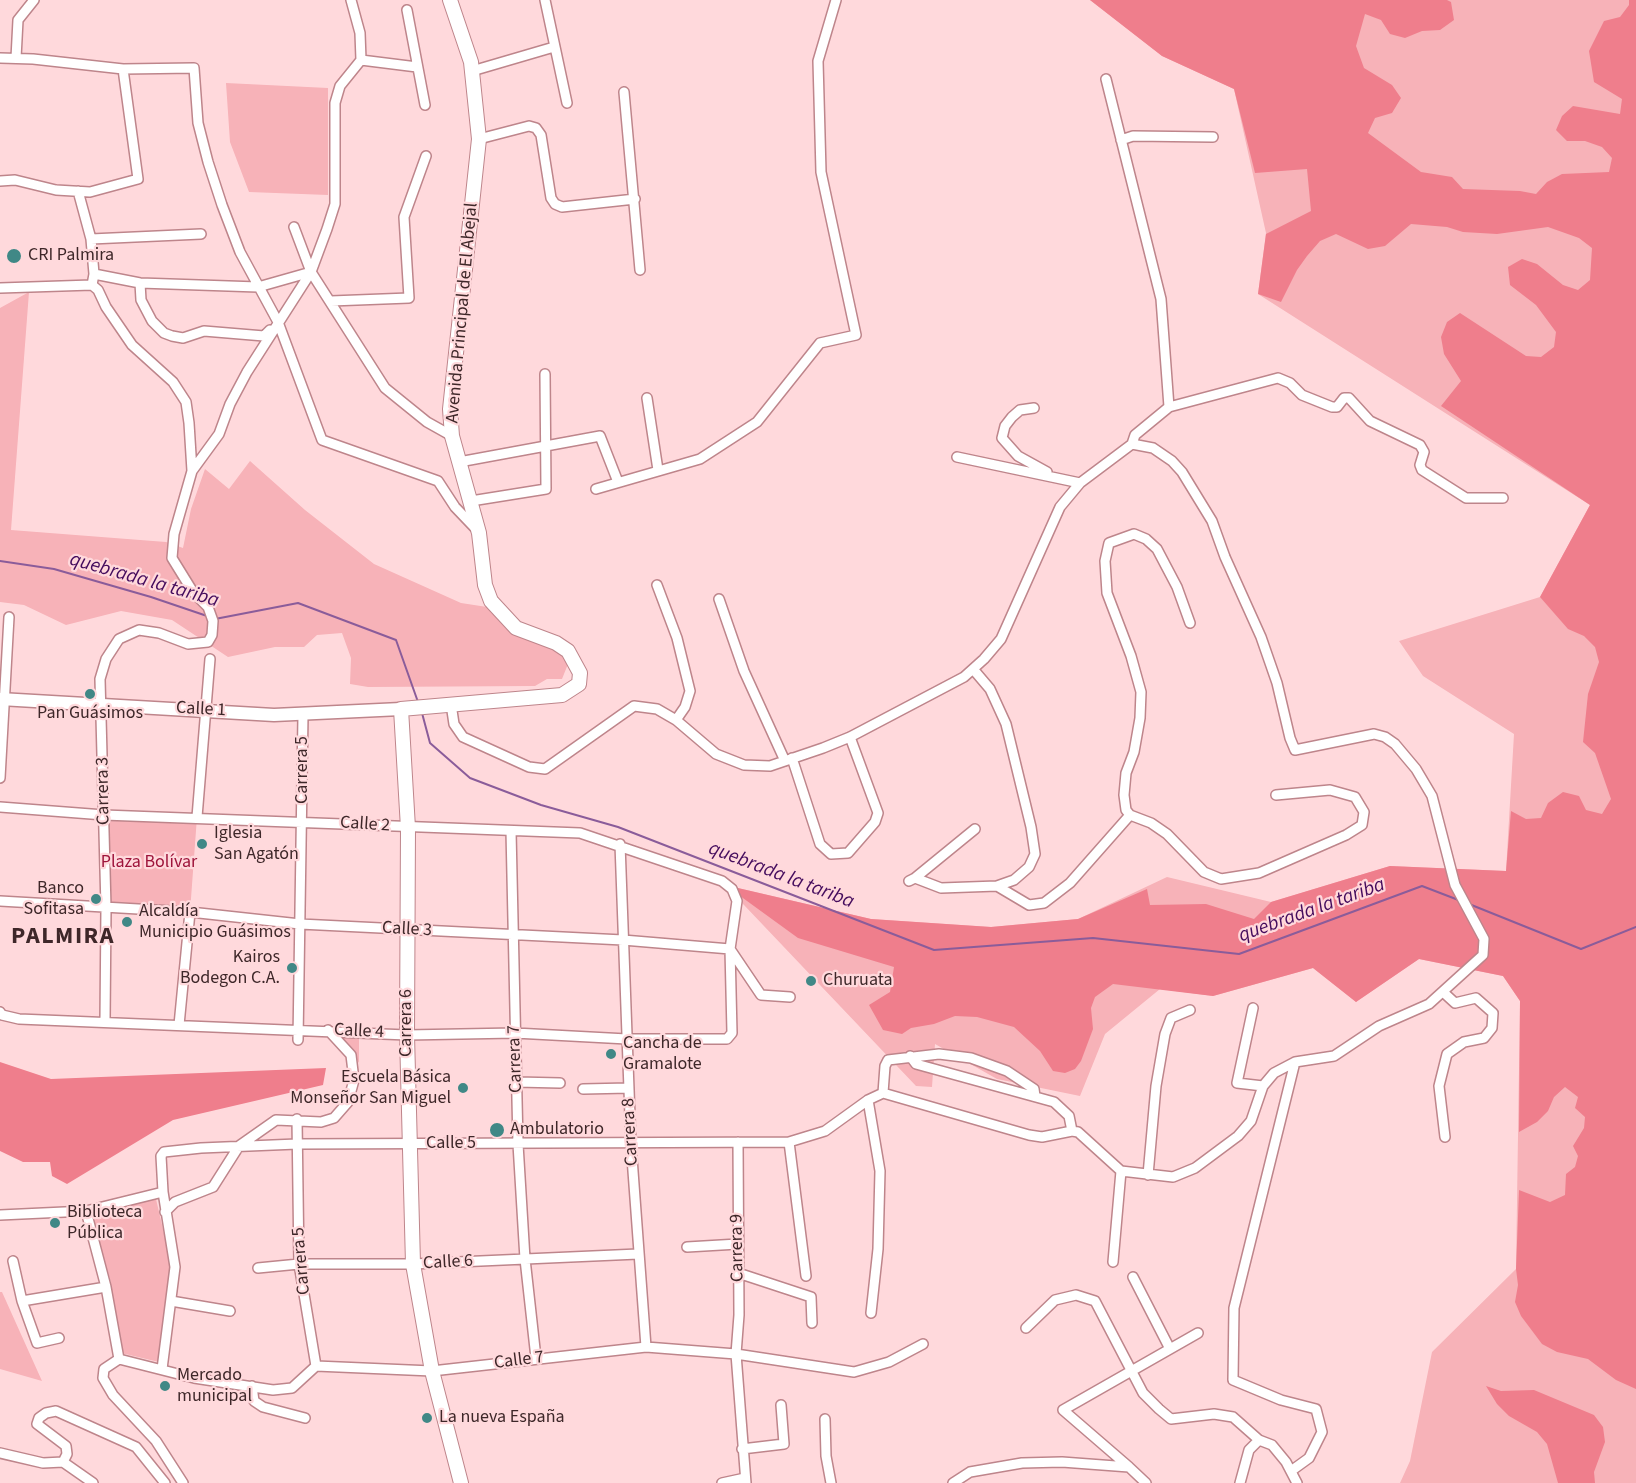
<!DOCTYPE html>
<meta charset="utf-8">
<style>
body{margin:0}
canvas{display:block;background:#ffd9dc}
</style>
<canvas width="1636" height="1483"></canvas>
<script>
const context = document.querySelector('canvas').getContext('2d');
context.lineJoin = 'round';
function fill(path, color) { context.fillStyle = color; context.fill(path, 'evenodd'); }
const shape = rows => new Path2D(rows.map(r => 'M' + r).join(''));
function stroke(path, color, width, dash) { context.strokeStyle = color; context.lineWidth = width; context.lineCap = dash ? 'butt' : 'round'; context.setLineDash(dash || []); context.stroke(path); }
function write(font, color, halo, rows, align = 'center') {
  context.font = font + ' "Source Sans 3",sans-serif'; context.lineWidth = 4.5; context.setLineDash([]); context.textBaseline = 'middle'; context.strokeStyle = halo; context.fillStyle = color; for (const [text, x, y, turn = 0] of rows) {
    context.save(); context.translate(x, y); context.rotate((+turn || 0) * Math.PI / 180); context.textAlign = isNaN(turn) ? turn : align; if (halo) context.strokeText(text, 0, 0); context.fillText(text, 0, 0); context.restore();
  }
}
fill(shape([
 [1090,0,1636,0,1636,1483,1400,1483,1410,1461,1432,1352,1516,1269,1520,1001,1503,976,1419,959,1356,1002,1313,968,1213,996,1160,989,1105,1034,1080,1096,997,1079,935,1044,932,1087,916,1086,725,885,871,919,991,927,1078,919,1167,877,1271,902,1390,866,1506,871,1514,734,1423,676,1399,641,1540,597,1590,505,1258,294,1266,233,1234,89,1162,56],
 [226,83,328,88,328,195,249,192,230,142],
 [29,292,11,530,166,542,183,548,191,509,205,469,229,489,250,461,305,510,374,564,461,603,487,607,513,631,564,654,568,664,562,679,547,679,535,686,368,687,350,684,351,658,342,633,317,635,304,647,275,647,228,657,172,620,121,611,66,625,24,605,0,602,0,308],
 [104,815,197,817,190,912,106,908],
 [336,1034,359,1036,359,1063,349,1047],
 [156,1199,172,1268,159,1362,121,1353,110,1279,90,1216],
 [0,1292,2,1292,42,1381,0,1369]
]), '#f7b2b8');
fill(shape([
 [1090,0,1447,0,1451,2,1454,20,1440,30,1422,31,1405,38,1390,34,1381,20,1365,14,1356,46,1364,68,1392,85,1401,98,1392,113,1375,118,1368,133,1421,172,1452,177,1463,189,1520,191,1536,194,1547,182,1562,174,1609,172,1612,158,1602,147,1585,141,1567,141,1556,130,1562,116,1573,106,1620,114,1622,99,1594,82,1589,51,1604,21,1620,17,1629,5,1629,0,1636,0,1636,1389,1616,1380,1588,1359,1557,1352,1542,1344,1521,1316,1515,1302,1518,1285,1516,1269,1519,1190,1550,1202,1565,1195,1566,1174,1575,1167,1578,1156,1573,1146,1584,1128,1585,1117,1575,1108,1578,1097,1565,1087,1554,1097,1548,1111,1537,1122,1519,1132,1520,1001,1503,976,1419,959,1356,1002,1313,968,1213,996,1113,984,1095,997,1091,1008,1093,1029,1081,1061,1075,1069,1065,1073,1053,1071,1040,1051,1014,1027,977,1017,955,1016,934,1024,911,1028,902,1034,883,1030,869,1005,890,992,894,967,798,938,725,885,871,919,991,927,1078,919,1147,889,1150,905,1206,904,1254,919,1271,902,1390,866,1506,871,1511,811,1526,819,1541,818,1548,803,1563,792,1579,796,1586,810,1602,814,1611,799,1595,753,1583,742,1588,694,1599,662,1595,647,1584,636,1568,629,1540,597,1590,505,1441,406,1461,381,1444,354,1441,337,1447,322,1460,313,1526,356,1541,357,1554,347,1556,332,1536,305,1510,285,1508,267,1522,259,1537,264,1563,285,1578,290,1590,280,1592,248,1579,238,1548,227,1497,234,1463,232,1447,227,1411,224,1385,246,1368,249,1336,234,1320,241,1307,256,1297,270,1281,302,1258,294,1266,234,1311,211,1307,169,1255,173,1234,89,1162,56],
 [0,1062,51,1079,326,1068,323,1085,173,1120,67,1184,52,1176,50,1162,23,1162,0,1151],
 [1486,1386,1501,1391,1534,1390,1594,1415,1603,1427,1605,1442,1594,1472,1595,1483,1558,1483,1547,1444,1537,1432,1509,1416,1497,1404]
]), '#ef7e8c');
stroke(shape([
 [0,561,54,569,151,597,210,617],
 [215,619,298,603,396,640,418,702],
 [422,713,430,743,470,778,541,805,618,827,934,950,1093,938,1239,954,1422,886,1461,901],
 [1469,904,1581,949,1636,927]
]), '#8a5c9a', 2);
const minor = shape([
 [545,0,567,103],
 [407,10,425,105],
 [0,58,33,59,123,69,194,68,198,123,208,162,222,205,240,252,278,322,322,440,438,481,455,507,476,529],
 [16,58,18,20,34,0],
 [361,60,417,67],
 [472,71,554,47],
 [1106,79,1161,299,1169,407],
 [624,92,640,270],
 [479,139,529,126,536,128,541,135,551,198,555,204,562,207,635,199],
 [1121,140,1133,136,1213,137],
 [0,181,15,180,56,190,90,192,138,179,123,69],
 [78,191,91,239,94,274],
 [294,227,311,272,385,388,427,422,452,436],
 [91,239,201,234],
 [140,283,141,300,152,321,164,333,172,336,183,338,204,331,264,336,270,330],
 [92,285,94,274,140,283,258,287,311,272],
 [0,288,92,285,98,290,106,307,132,345,173,382,186,402,189,423,192,471,174,534,172,558,193,592,208,607,213,621,212,635,208,642,188,644,159,633,139,630,119,639,106,659,100,679,106,908,105,1021],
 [331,301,409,298,404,217,426,156],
 [647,398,658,470],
 [1034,408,1020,410,1012,417,1005,426,1002,438,1018,456,1047,472],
 [1132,444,1135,435,1169,407,1278,378,1290,383,1302,395,1332,407,1337,407,1344,398,1349,398,1370,421,1420,445,1424,452,1420,465,1422,470,1466,498,1503,498],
 [957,457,1080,483],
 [459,462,600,436,618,482],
 [192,471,219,434,230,404,247,372,311,272,327,229,335,204,335,103,340,86,361,60,360,33,351,0],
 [596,489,700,459,757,422,820,343,856,335,821,172,818,61,836,0],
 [471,501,546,489,545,374],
 [657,585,677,638,690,691,685,707,676,720],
 [719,599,744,671,785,761],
 [973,669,990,689,1006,724,1031,827,1035,854,1029,867,1014,880,997,886],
 [792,758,820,844,831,854,848,853,875,822,878,813,850,737],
 [0,778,9,617],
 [0,807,104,815,580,833,722,881,732,889,737,901,730,949,732,1033,727,1039,627,1039,515,1033,407,1035,19,1019,2,1015,0,1012],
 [1130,815,1151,823,1167,834,1204,872,1221,879,1259,873,1346,835,1362,825,1364,812,1355,797,1330,790,1276,795],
 [197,817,210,659],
 [511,831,518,1144,525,1259,536,1358],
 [620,844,631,1144,646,1347],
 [915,878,975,829],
 [909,881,915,878,941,888,997,886,1029,905,1044,903,1070,883,1130,815,1126,810,1124,795,1126,773,1134,752,1140,718,1141,692,1131,656,1107,593,1105,561,1109,543,1134,534,1146,539,1157,549,1177,587,1190,623],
 [0,901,190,912,300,924,623,940,730,949,761,995,790,997],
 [1443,992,1455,1003,1476,998,1493,1013,1492,1028,1484,1038,1464,1042,1447,1054,1439,1086,1445,1137],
 [1253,1008,1237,1083,1263,1086],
 [179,1025,190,912],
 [298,1040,303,715],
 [910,1056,916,1064,1054,1102,1069,1116,1072,1131],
 [517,1082,560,1083],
 [583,1089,629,1088],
 [883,1093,885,1066,888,1060,939,1054,971,1058,1007,1071,1034,1089,1035,1096],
 [868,1100,880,1171,878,1249,871,1313],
 [297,1119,299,1264,316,1366],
 [738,1142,739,1315,736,1354,746,1483],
 [789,1142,806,1276],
 [1148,1175,1156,1086,1165,1034,1171,1018,1190,1010],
 [86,1211,106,1287,119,1359],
 [165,1212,175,1202,213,1187,239,1146,276,1120,321,1122,334,1118,348,1102,354,1080,351,1055,328,1030],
 [0,1215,86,1211,163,1192],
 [687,1247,738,1244],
 [13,1261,22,1301,37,1343,59,1338],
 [1113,1262,1121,1171],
 [258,1268,299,1264,413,1264,638,1254],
 [738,1273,811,1297,812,1323],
 [1133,1277,1170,1349],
 [22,1301,106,1287],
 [171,1301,230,1311],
 [1026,1328,1055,1300,1076,1295,1095,1301,1143,1393,1159,1409,1171,1419,1214,1414,1233,1417,1259,1440],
 [119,1359,194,1378,273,1390,292,1388,316,1366,432,1371,646,1347,736,1354,854,1372,889,1362,923,1344],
 [119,1359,104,1369,103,1378,113,1395,156,1441,183,1483],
 [162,1369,175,1267,163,1192,161,1156,164,1152,201,1148,297,1144,789,1142,825,1131,868,1100,883,1093,1029,1135,1042,1137,1072,1131,1078,1132,1121,1171,1173,1177,1195,1168,1238,1136,1251,1121,1263,1086,1274,1073,1295,1062,1334,1056,1379,1026,1429,1004,1483,955,1484,939,1455,885,1432,796,1416,769,1395,744,1385,737,1374,734,1295,750,1290,738,1277,683,1261,637,1225,557,1212,521,1182,472,1172,461,1153,448,1132,444,1080,483,1060,507,1001,639,984,659,964,677,850,737,823,748,770,766,744,765,716,754,676,720,657,709,634,706,545,769,529,767,463,737,454,724,451,704],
 [252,1386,254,1401,263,1407,305,1418],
 [825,1419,826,1456,831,1483],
 [742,1449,784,1444,781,1405],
 [0,1453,43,1463,63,1462,67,1454,66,1446,37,1424,39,1418,46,1413,56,1411,136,1447,165,1483],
 [63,1462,93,1483],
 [1129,1467,1063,1410,1198,1333],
 [1291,1471,1309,1458,1322,1432,1316,1409,1281,1400,1233,1380,1234,1308,1295,1062],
 [722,1483,745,1478],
 [953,1483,970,1472,1022,1463,1062,1462,1129,1467,1146,1483],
 [1240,1483,1249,1450,1259,1440,1272,1445,1286,1462,1297,1483]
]);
const tertiary = shape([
 [0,699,274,715,401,709]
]);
const secondary = shape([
 [450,0,471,62,479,139,450,409,452,436,479,533,485,585,491,601,516,628,556,643,568,651,580,673,579,684,562,695,401,709,408,828,407,1035,413,1264,432,1371,461,1483]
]);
stroke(minor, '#be858b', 12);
stroke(tertiary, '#be858b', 15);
stroke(secondary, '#be858b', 16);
stroke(minor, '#fff', 9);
stroke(tertiary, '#fff', 12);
stroke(secondary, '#fff', 14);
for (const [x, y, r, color] of [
 [14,256,8,"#408886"],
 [90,694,6,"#408886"],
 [202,844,6,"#408886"],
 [96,899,6,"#408886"],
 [127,922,6,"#408886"],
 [292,968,6,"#408886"],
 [811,981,6,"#408886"],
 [611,1054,6,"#408886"],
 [463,1088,6,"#408886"],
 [497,1130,8,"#408886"],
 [55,1223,6,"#408886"],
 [165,1386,6,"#408886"],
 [427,1418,6,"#408886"]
]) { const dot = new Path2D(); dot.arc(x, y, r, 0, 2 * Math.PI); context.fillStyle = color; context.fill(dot); stroke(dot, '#ffd9dc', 2); }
write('18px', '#3e2729', '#ffd9dc', [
 ["CRI Palmira",28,256],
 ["Pan Guásimos",90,714,"center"],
 ["Iglesia",214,834],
 ["San Agatón",214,855],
 ["Banco",84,889,"right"],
 ["Sofitasa",84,910,"right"],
 ["Alcaldía",139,912],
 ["Municipio Guásimos",139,933],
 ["Kairos",280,958,"right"],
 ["Bodegon C.A.",280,979,"right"],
 ["Churuata",823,981],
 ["Cancha de",623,1044],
 ["Gramalote",623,1065],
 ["Escuela Básica",451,1078,"right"],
 ["Monseñor San Miguel",451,1099,"right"],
 ["Ambulatorio",510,1130],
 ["Biblioteca",67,1213],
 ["Pública",67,1234],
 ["Mercado",177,1376],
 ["municipal",177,1397],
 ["La nueva España",439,1418]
], 'left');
write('18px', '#3e2729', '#ffd9dc', [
 ["Avenida Principal de El Abejal",463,313,-85],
 ["Calle 1",201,710,3],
 ["Carrera 5",303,770,-90],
 ["Carrera 3",104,791,-91],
 ["Calle 2",365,825,4],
 ["Calle 3",407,930,3],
 ["Carrera 6",407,1023,-90],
 ["Calle 4",359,1032,3],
 ["Carrera 7",516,1059,-92],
 ["Carrera 8",631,1132,-93],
 ["Calle 5",451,1144],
 ["Carrera 9",738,1248,-91],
 ["Carrera 5",302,1261,-95],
 ["Calle 6",448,1263,-3],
 ["Calle 7",519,1361,-7]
]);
write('18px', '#9e143b', '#ffd9dc', [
 ["Plaza Bolívar",149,863]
]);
write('italic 20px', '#450c5d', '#ffd9dc', [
 ["quebrada la tariba",144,581,16],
 ["quebrada la tariba",781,876,21],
 ["quebrada la tariba",1312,911,-20]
]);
context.letterSpacing = '1.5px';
write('bold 24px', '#3e2729', '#ffd9dc', [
 ["PALMIRA",63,938]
]);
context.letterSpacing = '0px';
</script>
